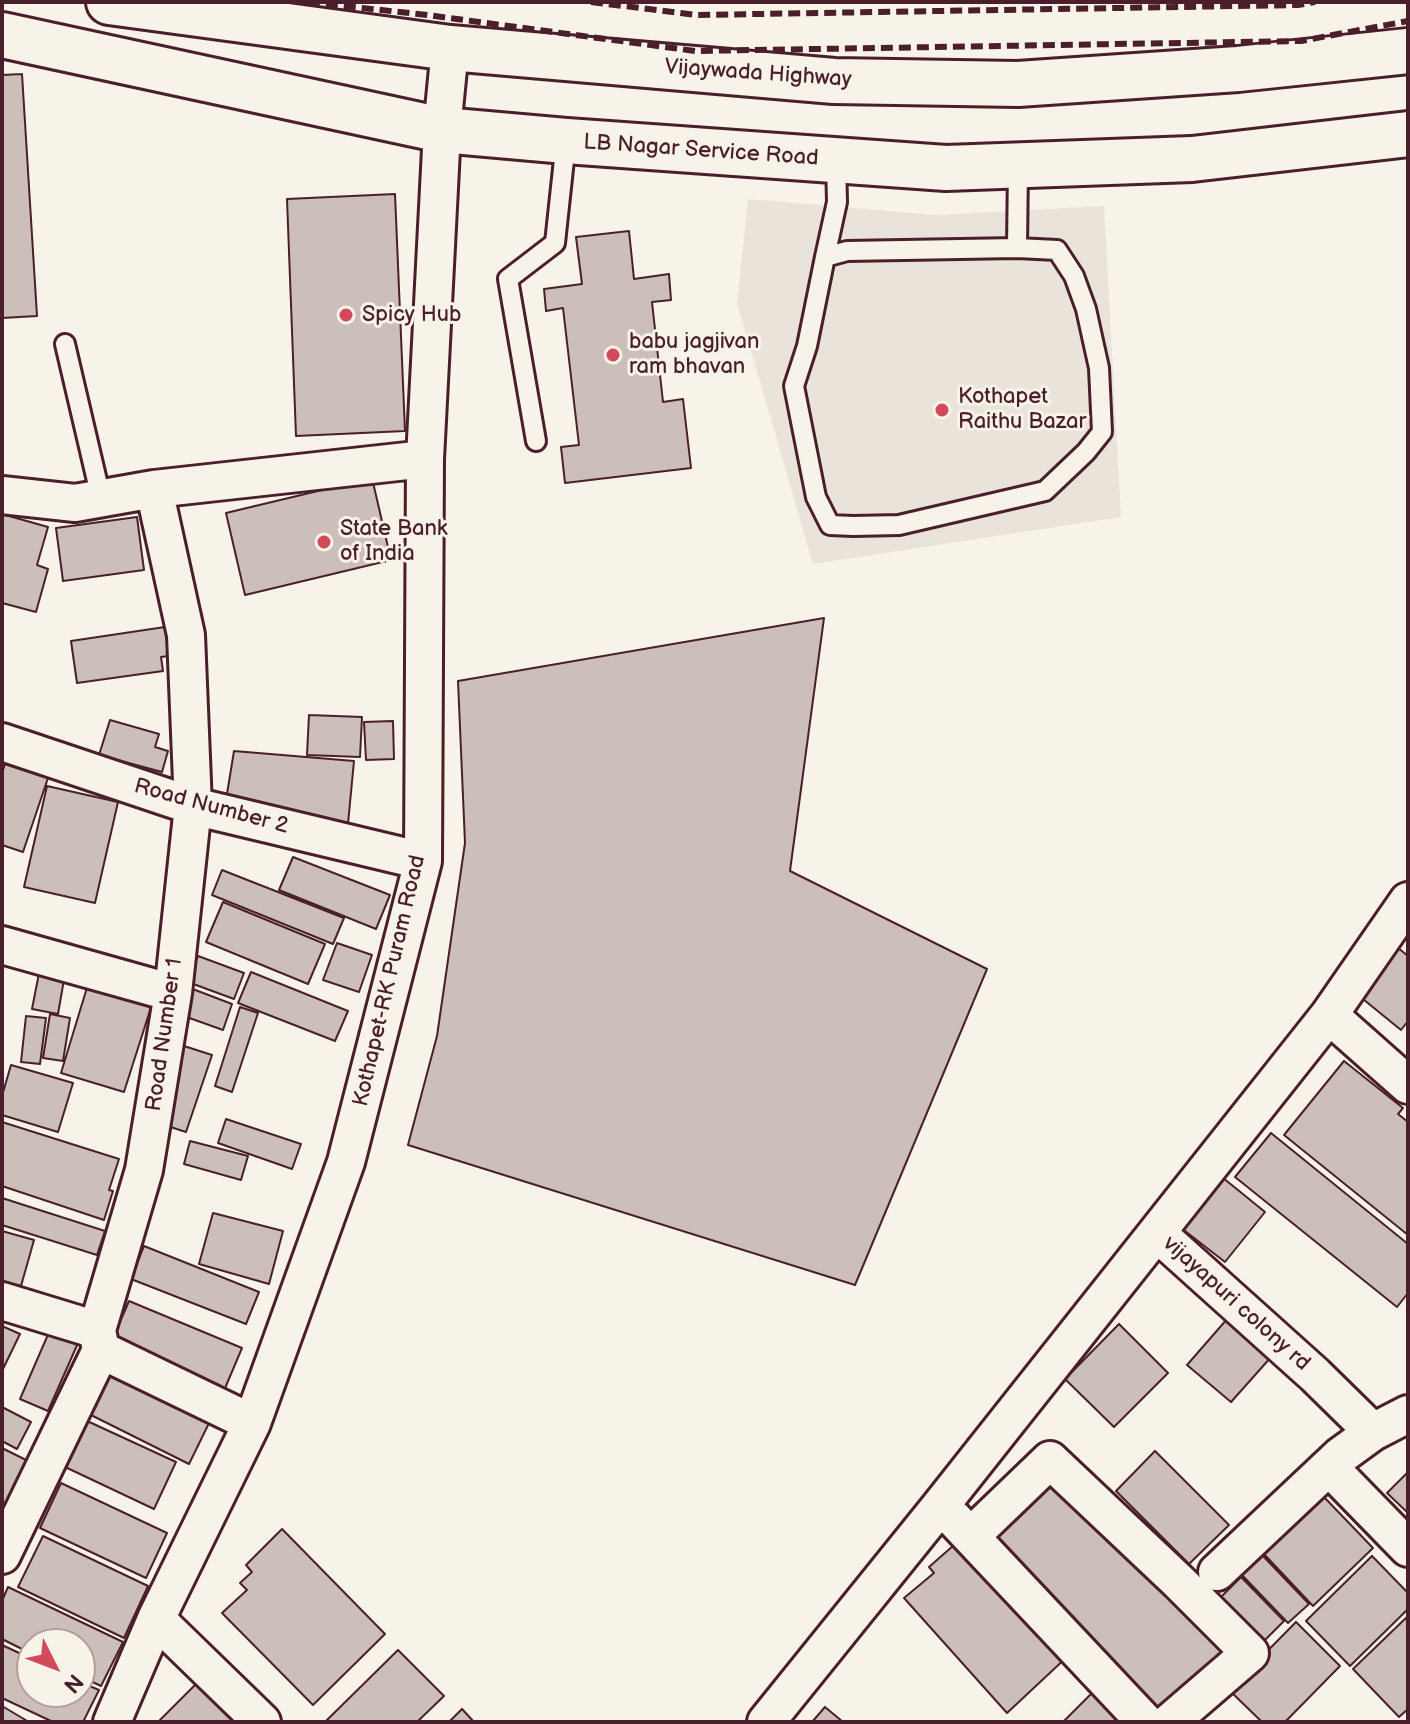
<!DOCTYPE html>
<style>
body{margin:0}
#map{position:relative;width:1410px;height:1724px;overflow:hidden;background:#f7f3e8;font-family:"Balsamiq Sans",sans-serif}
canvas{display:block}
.frame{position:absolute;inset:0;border:4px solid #4a1f2b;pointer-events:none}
.north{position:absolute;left:16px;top:1628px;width:80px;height:80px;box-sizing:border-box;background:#f7f3e8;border:2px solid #b29e9c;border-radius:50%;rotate:132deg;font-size:22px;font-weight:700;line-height:32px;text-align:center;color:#4a1f2b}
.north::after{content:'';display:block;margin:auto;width:28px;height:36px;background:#d1495b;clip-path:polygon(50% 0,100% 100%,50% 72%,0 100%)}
</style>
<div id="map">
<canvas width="1410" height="1724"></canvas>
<div class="frame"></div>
<div class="north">N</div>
</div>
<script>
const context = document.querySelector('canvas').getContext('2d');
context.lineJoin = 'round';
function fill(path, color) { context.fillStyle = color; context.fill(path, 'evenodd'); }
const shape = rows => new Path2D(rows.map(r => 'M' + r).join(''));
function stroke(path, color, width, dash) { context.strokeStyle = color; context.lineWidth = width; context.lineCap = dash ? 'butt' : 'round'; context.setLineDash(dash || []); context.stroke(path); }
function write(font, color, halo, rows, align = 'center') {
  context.font = font + ' "Balsamiq Sans",sans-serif'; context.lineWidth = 6; context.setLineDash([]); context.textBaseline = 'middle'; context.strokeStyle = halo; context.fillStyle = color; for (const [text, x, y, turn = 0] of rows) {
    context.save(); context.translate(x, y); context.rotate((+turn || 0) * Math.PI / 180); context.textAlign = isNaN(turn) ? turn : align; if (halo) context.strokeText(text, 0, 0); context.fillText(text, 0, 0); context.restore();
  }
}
fill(shape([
 [748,199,936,215,1104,206,1121,517,813,564,737,303]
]), '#eae3da');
const building = shape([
 [22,74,37,316,2,318,2,75,22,74],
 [395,194,405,431,296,436,287,199,395,194],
 [629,231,634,279,669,274,671,300,652,302,663,402,683,399,691,468,565,483,561,447,579,445,563,308,546,311,544,289,582,284,576,237,629,231],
 [372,478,391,560,245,595,226,513,372,478],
 [2,514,48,527,37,565,48,569,36,612,2,603,2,514],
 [137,517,144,570,63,581,56,528,137,517],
 [824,618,790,871,987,969,855,1285,408,1145,437,1036,465,843,458,681,824,618],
 [165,627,169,656,161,657,163,671,77,683,71,641,165,627],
 [309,715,362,717,360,757,307,755,309,715],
 [110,720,159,734,155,747,168,751,162,772,99,755,110,720],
 [393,721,394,759,366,760,364,722,393,721],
 [234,751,354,761,347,834,286,816,227,794,234,751],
 [5,764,48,778,23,852,2,845,2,773,5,764],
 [47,786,118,802,95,903,24,887,47,786],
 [293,857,390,895,376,929,279,890,293,857],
 [222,870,344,918,333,944,212,895,222,870],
 [223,902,325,944,308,984,206,942,223,902],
 [337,943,372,955,359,992,323,980,337,943],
 [1392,943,1408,956,1408,1021,1401,1030,1353,991,1392,943],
 [198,956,244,973,234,999,188,982,198,956],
 [41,963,66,968,58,1014,32,1009,41,963],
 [251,972,348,1011,335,1041,238,1003,251,972],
 [89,981,153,1001,124,1092,61,1073,89,981],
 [190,988,232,1004,223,1030,181,1015,190,988],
 [240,1007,258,1013,232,1092,215,1086,240,1007],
 [50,1014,70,1018,63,1061,43,1058,50,1014],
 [26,1016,46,1018,40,1064,21,1062,26,1016],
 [184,1046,212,1055,186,1132,158,1123,184,1046],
 [1344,1061,1403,1108,1398,1114,1408,1122,1408,1235,1284,1135,1344,1061],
 [11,1065,73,1083,58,1132,2,1115,2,1096,11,1065],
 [226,1119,301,1144,292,1169,218,1143,226,1119],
 [2,1122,119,1159,109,1190,113,1191,104,1220,2,1186,2,1122],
 [1271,1133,1408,1244,1408,1293,1397,1307,1235,1177,1271,1133],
 [190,1141,248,1156,241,1180,184,1164,190,1141],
 [1217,1173,1265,1212,1225,1262,1176,1224,1217,1173],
 [2,1198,105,1231,97,1255,2,1225,2,1198],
 [213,1213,283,1231,269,1284,199,1264,213,1213],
 [2,1231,34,1240,21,1286,2,1281,2,1231],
 [144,1246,259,1292,246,1324,131,1279,144,1246],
 [129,1301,242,1348,223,1393,110,1345,129,1301],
 [1228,1318,1272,1356,1231,1402,1187,1365,1228,1318],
 [1119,1324,1168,1373,1114,1427,1065,1379,1119,1324],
 [2,1326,20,1334,2,1371,2,1326],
 [50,1330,78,1343,48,1411,20,1399,50,1330],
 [111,1365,213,1415,189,1464,87,1413,111,1365],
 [2,1407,31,1422,17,1449,2,1441,2,1407],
 [85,1420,176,1462,154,1509,63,1466,85,1420],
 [2,1448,28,1461,6,1508,2,1506,2,1448],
 [1155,1451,1229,1525,1189,1564,1116,1491,1155,1451],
 [1050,1472,1231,1653,1165,1719,984,1538,1050,1472],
 [1408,1472,1408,1513,1387,1493,1408,1472],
 [61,1483,167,1533,146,1578,40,1528,61,1483],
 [1323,1496,1373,1548,1313,1606,1263,1553,1323,1496],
 [282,1529,385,1634,313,1705,222,1613,247,1590,240,1583,252,1572,246,1565,282,1529],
 [43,1536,148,1586,124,1638,18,1587,43,1536],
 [962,1538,1069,1655,1007,1713,904,1598,934,1573,929,1567,962,1538],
 [1262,1555,1309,1604,1288,1623,1241,1574,1262,1555],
 [1372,1556,1408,1593,1408,1609,1350,1666,1306,1621,1372,1556],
 [1241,1577,1284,1621,1258,1647,1215,1603,1241,1577],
 [8,1587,123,1642,101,1686,80,1676,80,1644,32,1644,32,1654,2,1639,2,1601,8,1587],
 [1408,1616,1408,1709,1399,1717,1353,1669,1408,1616],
 [1296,1622,1340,1666,1285,1722,1262,1722,1229,1690,1296,1622],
 [2,1645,32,1659,32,1692,80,1692,80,1682,99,1690,83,1722,53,1722,2,1698,2,1645],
 [398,1650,444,1696,417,1722,327,1722,326,1721,398,1650],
 [198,1682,237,1722,158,1722,198,1682],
 [1093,1692,1123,1722,1063,1722,1093,1692],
 [2,1706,29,1722,2,1722,2,1706],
 [825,1707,843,1722,812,1722,825,1707],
 [462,1709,474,1722,449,1722,462,1709]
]);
fill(building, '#ccbfb9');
stroke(building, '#4a1f2b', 2);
const lane = shape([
 [1017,248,1018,165],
 [825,257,807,346,794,386,816,497,830,525,853,526,899,525,1045,491,1086,452,1102,432,1099,368,1086,309,1074,276,1057,250,1017,248,847,251,825,257,837,202,836,161],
 [65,344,101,498],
 [536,441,508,279,555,243,566,141]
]);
const street = shape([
 [2,495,75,503,154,489,425,459],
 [2,742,193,806,423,861],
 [2,945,173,993],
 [1329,1015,1408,1085],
 [1157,1233,1315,1375,1373,1432],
 [2,1301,97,1330],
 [101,1350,252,1423],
 [1329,1467,1408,1548],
 [954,1519,1145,1722],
 [971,1536,1050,1460,1179,1582,1250,1653,1170,1722],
 [2,1555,101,1350,97,1330,144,1170,173,993,193,806,186,635,154,489],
 [1217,1572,1340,1456,1373,1432,1408,1414],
 [156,1619,262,1722],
 [112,1722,156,1619,252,1423,346,1162,423,861,425,459,442,130,450,48],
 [766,1722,941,1505,1329,1015,1408,901]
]);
const secondary = shape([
 [2,35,442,130,566,141,946,168,1192,159,1408,134]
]);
const highway = shape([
 [109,2,450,48,834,81,1018,84,1238,69,1408,51]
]);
stroke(lane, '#4a1f2b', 24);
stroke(street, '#4a1f2b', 42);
stroke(secondary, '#4a1f2b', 50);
stroke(highway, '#4a1f2b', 50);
stroke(lane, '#f7f3e8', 18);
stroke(street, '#f7f3e8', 36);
stroke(secondary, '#f7f3e8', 44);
stroke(highway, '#f7f3e8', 44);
stroke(shape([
 [308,2,427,15,695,51,1301,41,1408,21],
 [591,2,697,15,1298,5,1315,2]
]), '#4a1f2b', 6, [12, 6]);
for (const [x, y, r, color] of [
 [346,315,8,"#d1495b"],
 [613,355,8,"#d1495b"],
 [942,410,8,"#d1495b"],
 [324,542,8,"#d1495b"]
]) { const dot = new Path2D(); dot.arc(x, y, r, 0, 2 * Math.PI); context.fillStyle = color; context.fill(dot); stroke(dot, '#f7f3e8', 3); }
write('22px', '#4a1f2b', '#f7f3e8', [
 ["Vijaywada Highway",758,74,4],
 ["LB Nagar Service Road",701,151,4],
 ["Road Number 2",211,807,15],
 ["Kothapet-RK Puram Road",390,981,-77],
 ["Road Number 1",165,1035,-82],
 ["vijayapuri colony rd",1236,1304,42]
]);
write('22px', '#4a1f2b', '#f7f3e8', [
 ["Spicy Hub",362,315],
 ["babu jagjivan",629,342],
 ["ram bhavan",629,367],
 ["Kothapet",958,397],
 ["Raithu Bazar",958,422],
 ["State Bank",340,529],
 ["of India",340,554]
], 'left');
</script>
